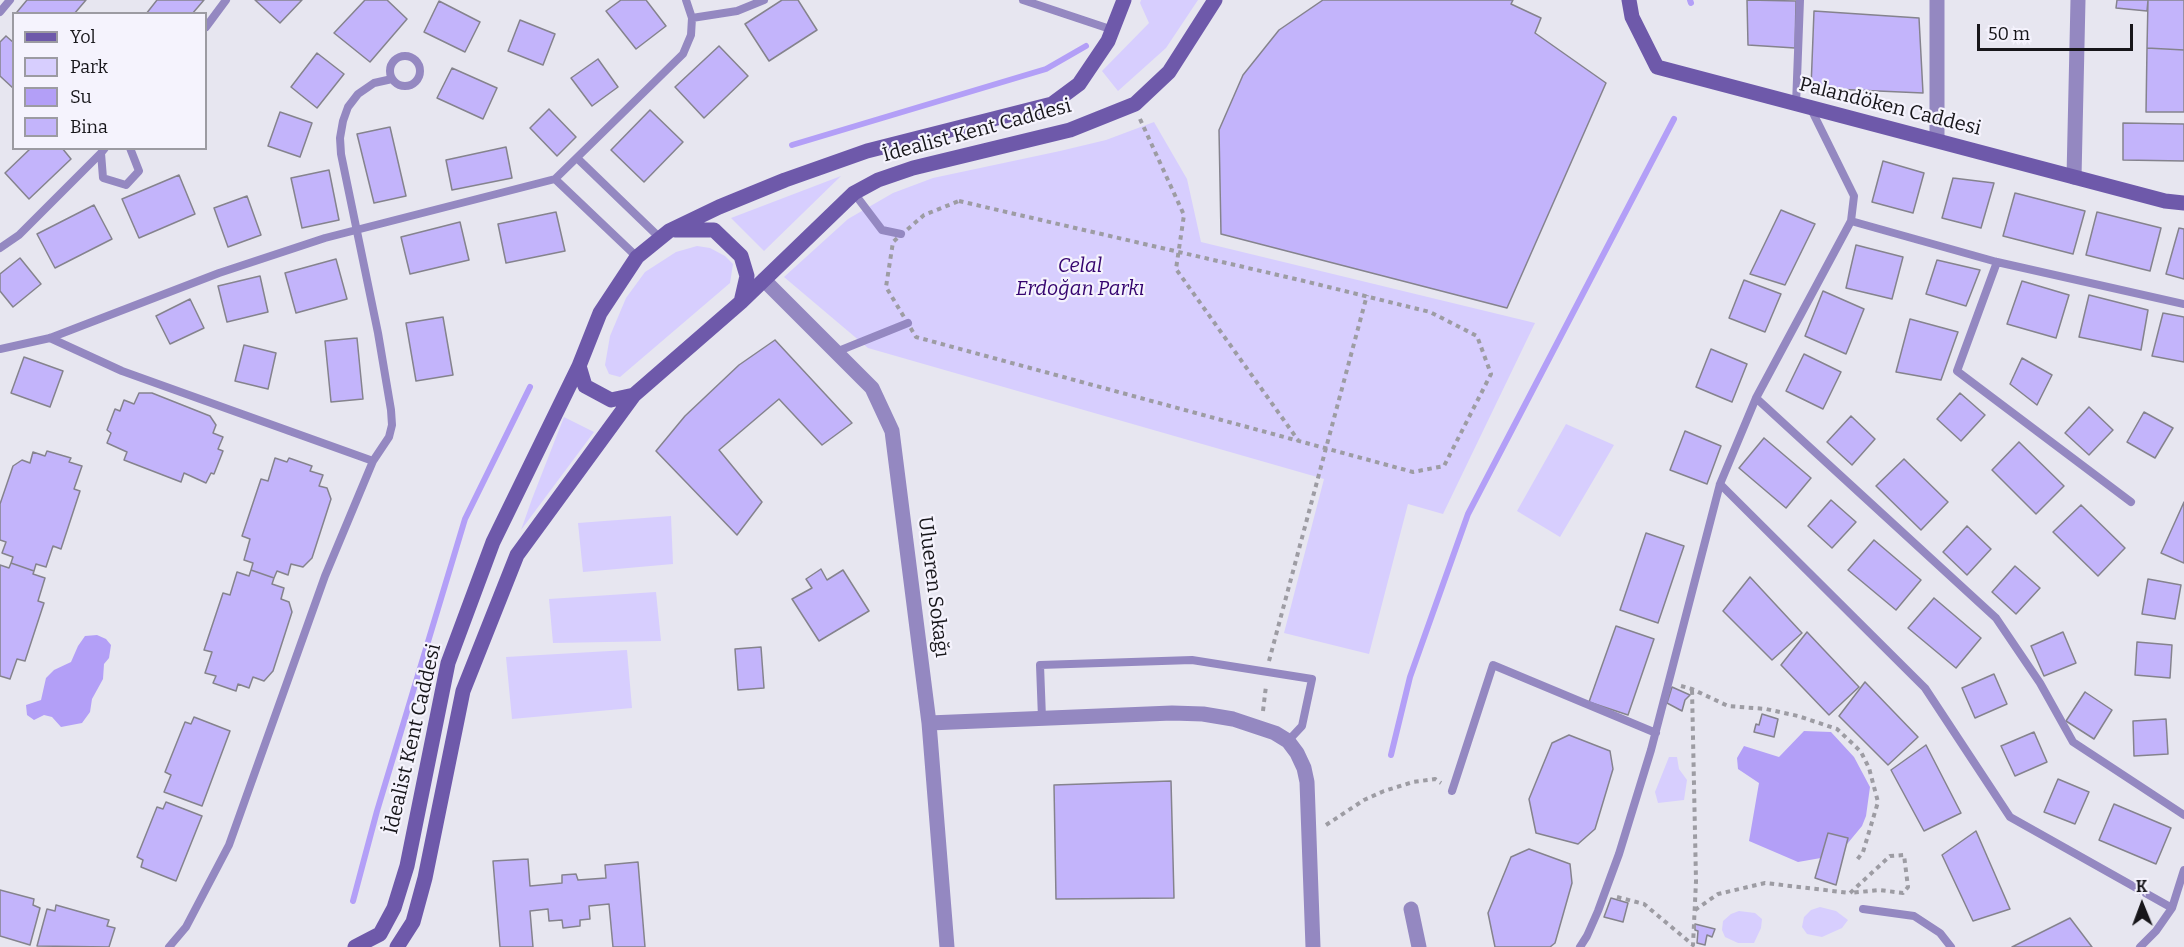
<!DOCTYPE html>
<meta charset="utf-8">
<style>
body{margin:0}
#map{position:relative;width:2184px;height:947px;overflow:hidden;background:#e7e6f0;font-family:Bitter,serif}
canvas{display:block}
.legend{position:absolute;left:12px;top:12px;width:195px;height:138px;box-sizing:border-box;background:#f5f3fd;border:2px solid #9c9ba2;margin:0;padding:8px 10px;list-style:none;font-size:18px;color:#17161a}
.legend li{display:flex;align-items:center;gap:12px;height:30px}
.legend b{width:30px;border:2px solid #9c9ba2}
.north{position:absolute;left:2112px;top:875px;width:60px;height:60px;-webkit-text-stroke:4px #f5f3fd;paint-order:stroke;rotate:359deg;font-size:16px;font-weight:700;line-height:24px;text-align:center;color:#17161a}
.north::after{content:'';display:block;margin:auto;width:21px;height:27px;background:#17161a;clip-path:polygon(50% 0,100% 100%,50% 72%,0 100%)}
.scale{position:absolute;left:1977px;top:24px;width:156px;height:27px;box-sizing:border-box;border:3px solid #17161a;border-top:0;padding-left:8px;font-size:18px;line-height:21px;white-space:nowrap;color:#17161a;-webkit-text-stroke:4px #f5f3fd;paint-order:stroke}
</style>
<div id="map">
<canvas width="2184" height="947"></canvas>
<ul class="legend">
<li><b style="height:8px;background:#6e59aa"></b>Yol</li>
<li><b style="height:16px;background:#d7cefe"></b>Park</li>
<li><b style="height:16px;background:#b39ff7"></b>Su</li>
<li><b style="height:16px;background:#c3b4fb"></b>Bina</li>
</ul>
<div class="north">K</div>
<div class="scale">50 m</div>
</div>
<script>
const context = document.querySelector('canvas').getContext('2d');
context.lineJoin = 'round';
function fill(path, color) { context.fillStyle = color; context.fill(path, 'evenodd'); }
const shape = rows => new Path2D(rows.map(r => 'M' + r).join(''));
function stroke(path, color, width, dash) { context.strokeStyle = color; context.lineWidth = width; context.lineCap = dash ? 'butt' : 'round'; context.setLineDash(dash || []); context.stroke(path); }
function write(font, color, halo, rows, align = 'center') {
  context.font = font + ' Bitter,serif'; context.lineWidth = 4.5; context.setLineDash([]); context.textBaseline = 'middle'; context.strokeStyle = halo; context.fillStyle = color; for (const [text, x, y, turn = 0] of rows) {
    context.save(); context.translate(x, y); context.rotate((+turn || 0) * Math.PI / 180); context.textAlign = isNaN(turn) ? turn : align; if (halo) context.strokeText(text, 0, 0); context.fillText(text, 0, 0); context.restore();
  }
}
fill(shape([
 [1141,0,1198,0,1166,48,1118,91,1102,71,1149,23,1140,3],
 [1154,122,1187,179,1201,242,1535,323,1443,514,1408,504,1369,654,1284,633,1324,479,868,348,784,277,848,219,893,193,933,178,1060,151,1106,140],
 [841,176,764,251,731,218],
 [697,246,710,248,725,256,733,264,730,283,620,377,609,374,605,365,610,336,626,298,645,272,676,252],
 [564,417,594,432,521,530,532,499],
 [1566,424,1614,445,1560,537,1517,511],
 [671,516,673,564,583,572,578,523],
 [656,592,661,641,553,643,549,599],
 [627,650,632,708,512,719,506,657],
 [1669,757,1677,757,1679,769,1687,780,1684,800,1658,803,1655,792],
 [1820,907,1836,911,1848,920,1842,928,1822,937,1807,934,1802,927,1804,917,1811,910],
 [1739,911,1755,913,1762,919,1761,928,1754,943,1738,943,1725,937,1722,930,1723,921,1731,914]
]), '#d7cefe');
fill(shape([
 [97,635,106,639,111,645,109,658,104,664,103,679,92,699,90,712,82,723,61,727,52,717,44,715,34,720,27,715,26,705,41,700,46,678,54,670,71,662,78,646,85,636],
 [1804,731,1831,732,1854,757,1870,787,1866,816,1862,826,1838,855,1798,862,1749,841,1759,783,1738,769,1737,758,1744,746,1779,757]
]), '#b39ff7');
stroke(shape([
 [1690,0,1691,3],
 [792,145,1046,69,1086,46],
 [1391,755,1410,677,1468,514,1674,119],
 [353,901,377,811,465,519,530,387]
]), '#b39ff7', 6);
const building = shape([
 [27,0,86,0,74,14,19,14,17,12,27,0],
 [157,0,204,0,192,14,146,14,157,0],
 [255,0,302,0,280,23,255,0],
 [365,0,387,0,407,19,370,62,334,33,365,0],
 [621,0,646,0,666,26,636,49,606,11,621,0],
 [782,0,798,0,817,30,769,61,745,24,782,0],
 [1323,0,1513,0,1511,4,1541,18,1535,33,1606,83,1507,308,1221,234,1219,130,1243,75,1279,30,1323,0],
 [1747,0,1796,1,1795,48,1748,45,1747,0],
 [2117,0,2148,0,2147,11,2116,8,2117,0],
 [2148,0,2184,0,2184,50,2147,48,2148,0],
 [439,1,480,22,465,52,424,32,439,1],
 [1814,11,1919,18,1923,93,1811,88,1814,11],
 [520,20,555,34,543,65,508,51,520,20],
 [6,36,14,43,14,89,0,76,0,42,6,36],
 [719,46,748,76,704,118,675,87,719,46],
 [2147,48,2184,50,2184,112,2146,112,2147,48],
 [317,53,344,74,317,108,291,87,317,53],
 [598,59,618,87,592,106,571,78,598,59],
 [452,68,497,88,483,119,437,98,452,68],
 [549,109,576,137,557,156,530,128,549,109],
 [650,110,683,142,644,182,611,150,650,110],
 [280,112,312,123,300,157,268,146,280,112],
 [2123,123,2184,124,2184,161,2123,160,2123,123],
 [390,127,406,196,374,203,357,134,390,127],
 [506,147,512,178,452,190,446,160,506,147],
 [31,148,62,148,71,159,29,199,5,173,31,148],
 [1883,161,1924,173,1913,213,1872,202,1883,161],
 [329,170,339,220,302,228,291,178,329,170],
 [179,175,195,214,139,238,122,199,179,175],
 [1953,178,1994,183,1981,228,1942,218,1953,178],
 [2015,193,2085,211,2073,254,2003,236,2015,193],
 [247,196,261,235,228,247,214,208,247,196],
 [94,205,112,239,55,268,37,234,94,205],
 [1781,210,1815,224,1785,285,1750,274,1781,210],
 [556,212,565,251,506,263,498,224,556,212],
 [2097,212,2161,228,2150,271,2086,255,2097,212],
 [460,222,469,260,410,274,401,237,460,222],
 [2179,228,2184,229,2184,279,2166,274,2179,228],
 [1856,245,1903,257,1892,299,1846,288,1856,245],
 [20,258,41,284,13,307,0,291,0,274,20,258],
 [336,259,347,299,296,313,285,273,336,259],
 [1937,260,1980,270,1966,306,1926,294,1937,260],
 [260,276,268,312,227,322,218,286,260,276],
 [1744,280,1781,294,1765,332,1729,318,1744,280],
 [2022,281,2069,295,2056,338,2007,324,2022,281],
 [1823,291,1864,309,1846,354,1805,336,1823,291],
 [2089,295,2148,310,2141,350,2079,337,2089,295],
 [190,299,204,328,170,344,156,316,190,299],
 [2163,313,2184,317,2184,362,2152,356,2163,313],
 [443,317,453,375,416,381,406,323,443,317],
 [1910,319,1958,332,1941,380,1896,372,1910,319],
 [357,338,363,399,331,402,325,341,357,338],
 [775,340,852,423,822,445,779,399,719,450,762,502,737,535,656,451,685,416,739,365,775,340],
 [244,345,276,353,268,389,235,381,244,345],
 [1711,349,1747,364,1732,402,1696,387,1711,349],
 [1804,354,1841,372,1823,409,1786,391,1804,354],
 [24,357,63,371,50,407,11,393,24,357],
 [2022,358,2052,375,2037,405,2010,384,2022,358],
 [139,393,152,393,210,416,216,425,213,433,223,437,218,449,223,451,214,474,211,473,206,483,184,473,181,482,124,460,127,452,107,443,111,433,107,430,115,409,120,411,124,400,134,404,139,393],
 [1960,393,1985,415,1961,441,1937,419,1960,393],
 [2089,407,2113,430,2089,455,2065,433,2089,407],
 [2144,412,2173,428,2155,458,2127,442,2144,412],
 [1851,416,1875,439,1852,465,1827,442,1851,416],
 [1685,431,1721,446,1707,484,1670,470,1685,431],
 [1764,438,1811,478,1786,508,1739,468,1764,438],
 [2019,442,2064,486,2036,514,1992,470,2019,442],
 [47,451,71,458,69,462,82,466,74,489,80,491,61,549,53,546,46,567,36,564,34,571,11,563,13,557,2,553,6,542,0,540,0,504,13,466,22,460,30,463,33,452,45,456,47,451],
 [275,458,287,462,289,458,312,466,310,471,323,475,319,486,327,488,331,499,312,558,303,567,291,564,288,575,277,571,274,578,251,570,253,563,244,560,250,539,242,536,261,479,268,481,275,458],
 [1904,459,1948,502,1921,530,1876,486,1904,459],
 [1831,500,1856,522,1832,548,1808,526,1831,500],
 [2184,502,2184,563,2161,553,2184,502],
 [2081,505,2125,548,2098,576,2053,532,2081,505],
 [1967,526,1991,549,1967,575,1943,552,1967,526],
 [1646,533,1684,546,1658,623,1620,610,1646,533],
 [1874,540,1921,580,1896,610,1848,570,1874,540],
 [11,563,34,571,33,574,45,578,38,601,44,603,25,661,17,659,10,679,0,676,0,565,9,568,11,563],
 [2015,566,2040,588,2016,614,1992,592,2015,566],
 [821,569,827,580,843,570,869,611,819,641,792,599,812,588,806,579,821,569],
 [251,570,274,578,272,584,284,588,281,599,289,602,292,612,273,671,264,681,253,677,249,688,238,684,236,691,213,683,216,676,205,673,212,652,204,650,223,593,230,595,237,572,249,576,251,570],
 [1750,577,1802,633,1772,660,1723,611,1750,577],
 [2148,579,2181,585,2175,619,2142,614,2148,579],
 [1934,598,1981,638,1956,668,1908,628,1934,598],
 [1616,626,1654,639,1628,715,1589,702,1616,626],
 [1807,632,1859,687,1829,715,1781,665,1807,632],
 [2063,632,2076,663,2044,676,2031,646,2063,632],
 [2137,642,2172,645,2170,678,2135,675,2137,642],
 [761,647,764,688,738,690,735,649,761,647],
 [1994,674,2007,704,1975,718,1962,688,1994,674],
 [1865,682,1918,737,1888,765,1839,716,1865,682],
 [1672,687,1690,695,1685,700,1682,711,1667,703,1672,687],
 [2085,692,2112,710,2094,739,2066,721,2085,692],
 [1762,714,1778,719,1774,737,1754,732,1756,724,1759,725,1762,714],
 [194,717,230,731,202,806,164,792,171,775,165,772,185,722,191,724,194,717],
 [2166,719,2168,754,2134,756,2133,721,2166,719],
 [2034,732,2047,762,2015,776,2001,746,2034,732],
 [1569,735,1610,751,1613,769,1595,829,1578,844,1536,833,1529,799,1552,743,1569,735],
 [1926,745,1961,813,1924,831,1891,770,1926,745],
 [2058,779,2089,792,2075,824,2044,812,2058,779],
 [1171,781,1174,898,1056,899,1054,785,1171,781],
 [166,802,202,816,176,881,141,867,143,860,137,857,157,807,163,809,166,802],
 [2114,804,2171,828,2156,864,2099,840,2114,804],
 [1976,831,2010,909,1973,921,1942,855,1976,831],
 [1828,833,1848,838,1836,885,1815,878,1828,833],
 [1529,849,1570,864,1572,883,1555,943,1550,947,1495,947,1488,913,1511,857,1529,849],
 [528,859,530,886,562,883,562,875,576,874,578,880,606,878,605,865,638,862,645,947,613,947,609,904,589,906,590,919,580,920,580,926,563,928,562,920,549,921,548,909,530,911,533,947,500,947,493,861,528,859],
 [0,890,34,899,33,905,40,908,30,945,0,936,0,890],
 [1611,898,1628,903,1623,922,1604,917,1611,898],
 [56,905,109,920,107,926,115,928,109,947,37,946,47,909,55,911,56,905],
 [2070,918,2092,947,2012,947,2070,918],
 [1695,924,1715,929,1712,937,1707,935,1705,945,1697,943,1698,931,1695,930,1695,924]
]);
fill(building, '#c3b4fb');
stroke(building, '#85838d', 1.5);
stroke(shape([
 [1140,119,1184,215,1176,269,1298,440],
 [959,201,1304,281,1430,312,1477,336,1491,374,1444,466,1413,472,916,337,886,287,893,242,924,215,959,201],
 [1269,661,1367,295],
 [1681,686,1692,689,1728,706,1766,709,1798,716,1837,729,1853,744,1861,752,1869,768,1878,802,1863,852,1856,861],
 [1263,711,1266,686],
 [1326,825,1364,800,1384,791,1413,782,1435,779,1441,783],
 [1617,897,1644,904,1693,945,1696,881,1692,689],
 [1695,910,1718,894,1765,883,1850,893,1890,856,1904,855,1908,887,1903,893,1879,890,1850,893]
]), '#9d9ca3', 4, [4.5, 4.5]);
stroke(shape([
 [1023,0,1113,30],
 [0,12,10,0],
 [692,18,737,11,764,0],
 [206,27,226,0],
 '390 71a15 15 0 1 1 30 0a15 15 0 1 1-30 0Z',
 [1796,105,1800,0],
 [105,148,101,153,103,178,126,185,139,171,130,148],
 [577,158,660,238],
 [555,179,637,257],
 [854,193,882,230,901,234],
 [1851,221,1997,262,2184,304],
 [0,248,19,235,101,153],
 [1997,262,1957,371,2131,502],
 [50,338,122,371,373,461,325,576,229,845,186,927,169,947],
 [0,349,50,338,219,273,325,238,555,179,683,54,691,35,692,18,686,0],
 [836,352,908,323],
 [1756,398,1996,618,2040,683,2073,742,2184,815],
 [373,461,389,437,392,425,391,410,378,333,341,154,340,138,343,121,348,107,358,94,374,83,392,79],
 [1720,484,1925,688,2010,817,2172,908],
 [1042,718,1040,665,1192,660,1312,679,1302,726,1288,741],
 [1452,791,1493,665,1656,733],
 [1863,909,1914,916,1940,933,1951,947],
 [1580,947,1587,936,1598,911,1619,854,1651,750,1720,484,1756,398,1851,221,1854,196,1811,109],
 [2140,947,2156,931,2172,908,2184,870]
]), '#9488c1', 8);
stroke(shape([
 [1937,0,1937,140],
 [2074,177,2078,0],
 [764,280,872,388,892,431,929,723,947,947],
 [929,723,1172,713,1203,714,1233,719,1275,733,1288,741,1297,753,1304,768,1307,782,1313,947],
 [1411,909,1419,947]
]), '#9488c1', 15);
stroke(shape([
 [1629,0,1632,17,1657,67,2165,201,2184,203],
 [675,230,714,230,741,256,747,276,741,302],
 [579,366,585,386,611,400,634,395],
 [355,947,380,934,394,908,407,866,448,663,493,542,579,366,600,313,637,257,669,231,719,207,785,180,867,151,1052,104,1079,84,1108,41,1124,0],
 [397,947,413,922,425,878,463,691,517,555,634,395,741,302,854,193,878,180,913,168,1070,130,1135,104,1169,72,1215,0]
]), '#6e59aa', 15);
write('20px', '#17161a', '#f5f3fd', [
 ["Palandöken Caddesi",1890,107,14],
 ["İdealist Kent Caddesi",977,131,-15],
 ["Ulueren Sokağı",933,587,83],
 ["İdealist Kent Caddesi",413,739,-77]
]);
write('italic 20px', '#34036e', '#f5f3fd', [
 ["Celal",1080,266],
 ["Erdoğan Parkı",1080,289]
]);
</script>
